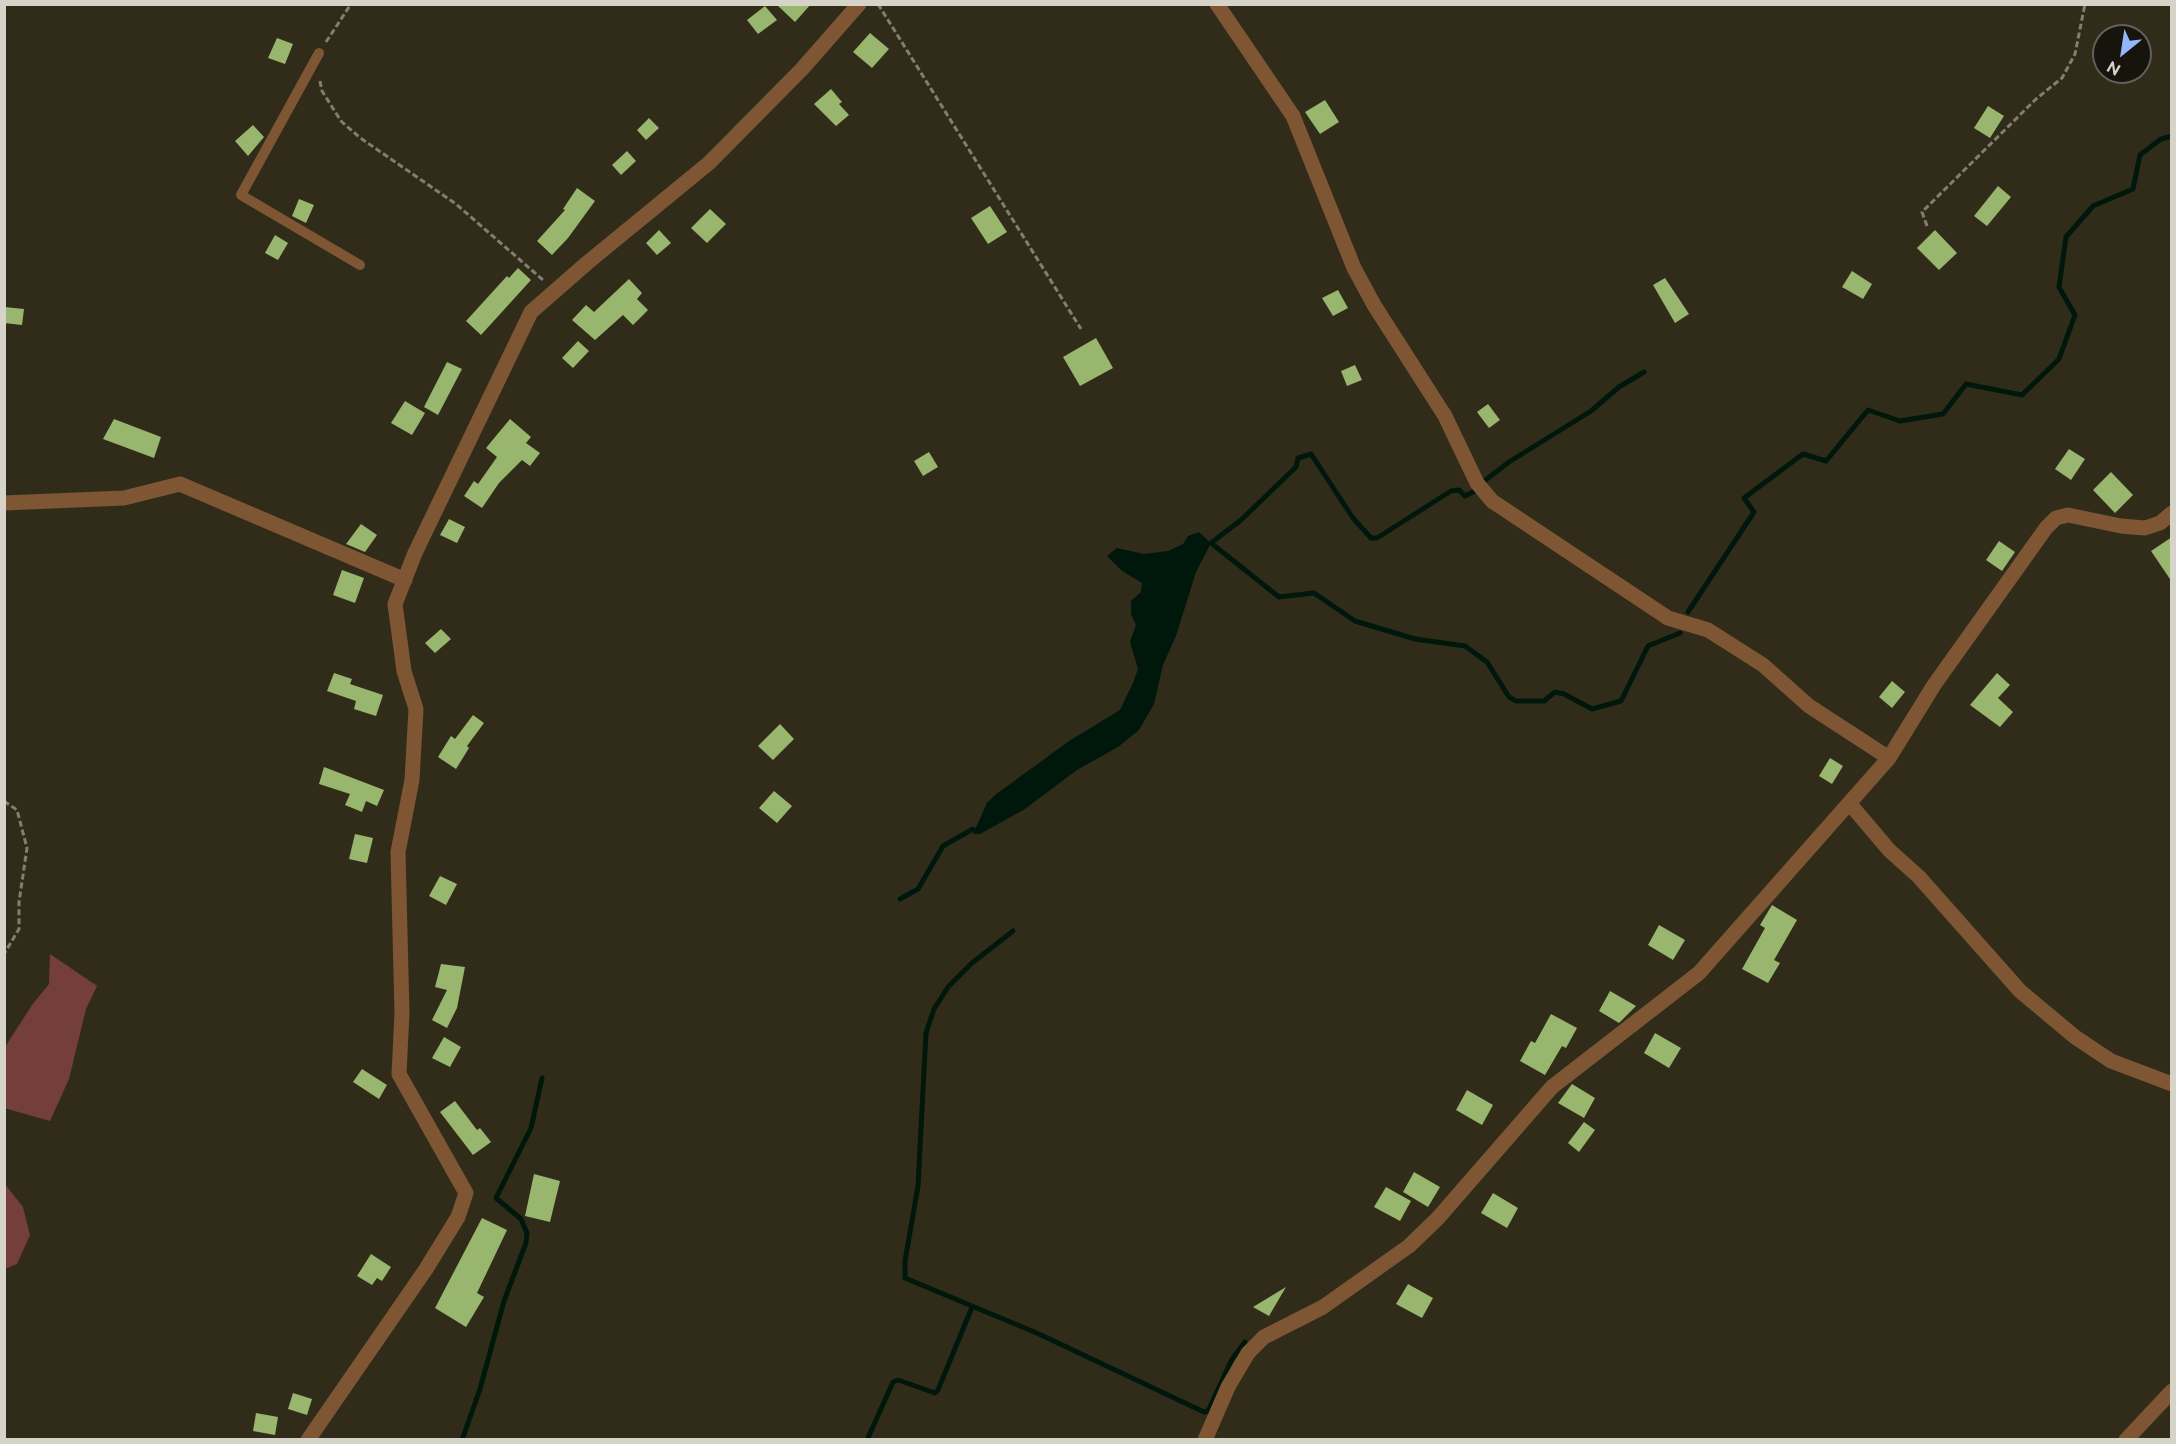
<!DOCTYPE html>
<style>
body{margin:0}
#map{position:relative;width:2176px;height:1444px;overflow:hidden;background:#312c1a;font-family:Raleway,sans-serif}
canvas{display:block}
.frame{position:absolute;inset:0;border:6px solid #d6d3c8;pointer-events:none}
.north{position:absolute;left:2092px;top:24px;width:60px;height:60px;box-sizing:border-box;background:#17140d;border:2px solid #636058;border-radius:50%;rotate:210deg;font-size:16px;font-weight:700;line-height:24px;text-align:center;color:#d6d3c8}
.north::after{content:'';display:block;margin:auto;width:21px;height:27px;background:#93b7fd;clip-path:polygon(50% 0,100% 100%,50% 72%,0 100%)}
</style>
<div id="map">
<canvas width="2176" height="1444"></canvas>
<div class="frame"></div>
<div class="north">N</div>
</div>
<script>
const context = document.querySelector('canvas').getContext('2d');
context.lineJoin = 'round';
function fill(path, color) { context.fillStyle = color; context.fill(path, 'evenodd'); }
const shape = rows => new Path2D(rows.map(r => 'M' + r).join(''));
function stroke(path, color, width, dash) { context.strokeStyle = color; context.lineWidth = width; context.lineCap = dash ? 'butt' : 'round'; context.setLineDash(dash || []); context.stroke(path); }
fill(shape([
 [50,954,97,986,86,1009,69,1079,50,1121,4,1108,5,1047,32,1005,49,984],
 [4,1183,23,1207,30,1235,17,1264,5,1269]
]), '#743e3a');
fill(shape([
 [1199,532,1211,543,1196,572,1176,636,1163,665,1154,704,1139,730,1118,747,1077,770,1025,809,980,834,973,834,987,803,995,795,1069,741,1120,710,1133,683,1138,669,1130,642,1136,625,1131,614,1131,601,1141,592,1142,583,1122,571,1107,556,1117,548,1144,554,1168,551,1183,544,1188,536]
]), '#00180c');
stroke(shape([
 [1483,482,1509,462,1591,411,1619,387,1644,372],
 [1475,491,1465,496,1459,490,1451,491,1377,538,1371,538,1353,518,1311,454,1298,458,1296,467,1241,520,1211,543,1279,597,1314,593,1355,621,1415,639,1465,646,1487,662,1509,697,1516,701,1544,701,1555,692,1564,694,1592,709,1621,701,1648,646,1680,633],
 [1688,612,1754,512,1744,498,1803,454,1826,461,1868,410,1900,421,1943,414,1966,384,2022,395,2059,359,2075,315,2059,287,2066,237,2093,206,2133,189,2140,155,2161,139,2172,136],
 [900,899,918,889,943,846,973,829],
 [1013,931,972,963,948,987,934,1009,926,1033,918,1186,905,1261,905,1278,1039,1334,1204,1412,1208,1411,1232,1359,1245,1342],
 [462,1440,480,1389,504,1301,526,1243,527,1233,521,1219,496,1198,531,1128,542,1078],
 [867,1440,893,1382,898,1380,935,1393,938,1390,972,1307]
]), '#00180c', 5);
fill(shape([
 [776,4,811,4,795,22],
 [765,6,777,20,758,34,747,20],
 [870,33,889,49,872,68,853,52],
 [277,38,293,44,285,64,268,58],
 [831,89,842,102,839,104,849,115,836,126,814,104],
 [1325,100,1339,122,1320,134,1305,112],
 [1988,106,2004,116,1990,138,1974,128],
 [649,118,659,128,646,140,637,130],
 [253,125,264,137,248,156,235,141],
 [627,151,636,161,621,175,612,165],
 [1998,186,2011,197,1987,226,1974,216],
 [577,188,595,201,568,238,552,255,537,241,565,210,563,209],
 [299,199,314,205,306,223,292,216],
 [990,206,1007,232,988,244,971,218],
 [710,209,726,224,707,243,691,228],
 [659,230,671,243,657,255,646,243],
 [1935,230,1957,253,1939,270,1917,248],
 [275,235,288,243,278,260,265,253],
 [518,268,531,280,481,335,466,321,507,276,509,278],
 [1852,271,1872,284,1863,299,1842,287],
 [1665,278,1689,314,1675,323,1653,285],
 [629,279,642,293,637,299,648,310,633,325,623,315,595,340,572,320,586,305,594,312],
 [1338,290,1348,308,1333,316,1322,298],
 [4,307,24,309,22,325,4,323],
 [1096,338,1113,368,1080,386,1063,357],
 [578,341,589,351,573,368,562,358],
 [447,362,462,369,438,415,424,407],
 [1355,365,1362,380,1347,386,1341,371],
 [405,401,425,413,412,435,391,423],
 [1488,404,1500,420,1489,428,1477,412],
 [114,419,161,437,154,458,103,439],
 [510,419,531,437,526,443,540,453,530,466,522,460,499,483,482,508,464,496,474,481,478,484,497,457,486,448],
 [2069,449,2085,459,2071,480,2055,469],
 [929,452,938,467,923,476,914,461],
 [2111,472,2133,495,2115,513,2093,490],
 [449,519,465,527,457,543,440,535],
 [361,524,377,535,365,552,346,544],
 [2172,537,2172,582,2151,551],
 [1999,541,2015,552,2002,571,1986,560],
 [342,570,364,578,355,603,333,595],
 [441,629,451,639,435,653,425,643],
 [334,673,352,679,350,684,383,695,376,716,354,709,356,701,327,691],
 [1997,673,2010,685,1998,698,2013,712,2000,727,1970,705],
 [1892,681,1905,692,1892,708,1879,697],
 [473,715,484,723,467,746,469,748,456,769,438,757,451,736,455,739],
 [780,724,794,739,773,760,758,746],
 [1830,758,1843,766,1832,784,1819,776],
 [324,767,384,790,377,806,366,801,362,812,345,805,350,794,319,784],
 [774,791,792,806,777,823,759,808],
 [355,834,373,838,367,863,349,859],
 [440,876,457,884,446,905,429,896],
 [1772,905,1797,920,1774,960,1780,963,1768,983,1742,969,1765,928,1760,925],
 [1659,925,1685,940,1673,960,1648,945],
 [441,964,465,967,457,1008,447,1028,432,1020,447,990,435,987],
 [1610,991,1636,1006,1619,1023,1599,1011],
 [1551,1014,1577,1028,1566,1048,1562,1046,1545,1075,1520,1061,1531,1041,1535,1043],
 [1655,1033,1681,1048,1669,1068,1644,1053],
 [444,1037,461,1047,450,1067,432,1058],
 [362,1069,387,1085,379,1099,353,1082],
 [1572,1084,1595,1098,1584,1118,1558,1103],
 [1467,1090,1493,1105,1482,1125,1456,1110],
 [455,1101,477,1130,480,1128,491,1142,473,1155,440,1112],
 [1584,1122,1595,1130,1579,1152,1568,1143],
 [1414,1172,1440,1187,1428,1207,1403,1192],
 [534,1174,560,1181,550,1222,525,1216],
 [1386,1187,1411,1201,1400,1221,1374,1207],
 [1493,1193,1518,1208,1507,1228,1481,1213],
 [482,1218,507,1230,477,1293,484,1297,466,1327,435,1308],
 [371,1254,391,1267,382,1281,377,1278,372,1285,357,1276],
 [1408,1284,1433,1298,1422,1318,1396,1304],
 [1286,1287,1269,1316,1253,1307],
 [293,1393,312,1399,307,1415,288,1409],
 [256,1413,278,1417,275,1435,253,1431]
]), '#98b66d');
stroke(shape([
 [878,4,1081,329],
 [326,42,351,4],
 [320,81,322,91,341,121,359,137,456,204,543,280],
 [1927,226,1922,212,2036,99,2062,78,2075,54,2085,4],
 [4,801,17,810,27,848,19,902,19,929,4,954]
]), '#827e70', 3, [6, 3]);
stroke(shape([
 [319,53,241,195,360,265]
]), '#7f5634', 10);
stroke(shape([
 [1217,4,1293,116,1354,268,1374,305,1445,416,1477,483,1492,501,1668,618,1708,630,1763,665,1809,706,1889,758],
 [4,503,124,498,180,484,405,580],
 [1850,804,1889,850,1919,877,2020,991,2075,1037,2111,1061,2172,1084],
 [308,1440,426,1269,458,1217,466,1193,399,1074,402,1013,398,852,412,780,416,709,404,671,395,604,415,553,531,312,587,263,709,163,802,69,859,4],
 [1205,1440,1228,1387,1248,1353,1264,1337,1323,1307,1409,1246,1438,1218,1552,1087,1699,973,1889,758,1934,685,2046,528,2056,518,2068,515,2121,526,2145,528,2160,523,2172,513],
 [2126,1440,2172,1391]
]), '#7f5634', 15);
</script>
